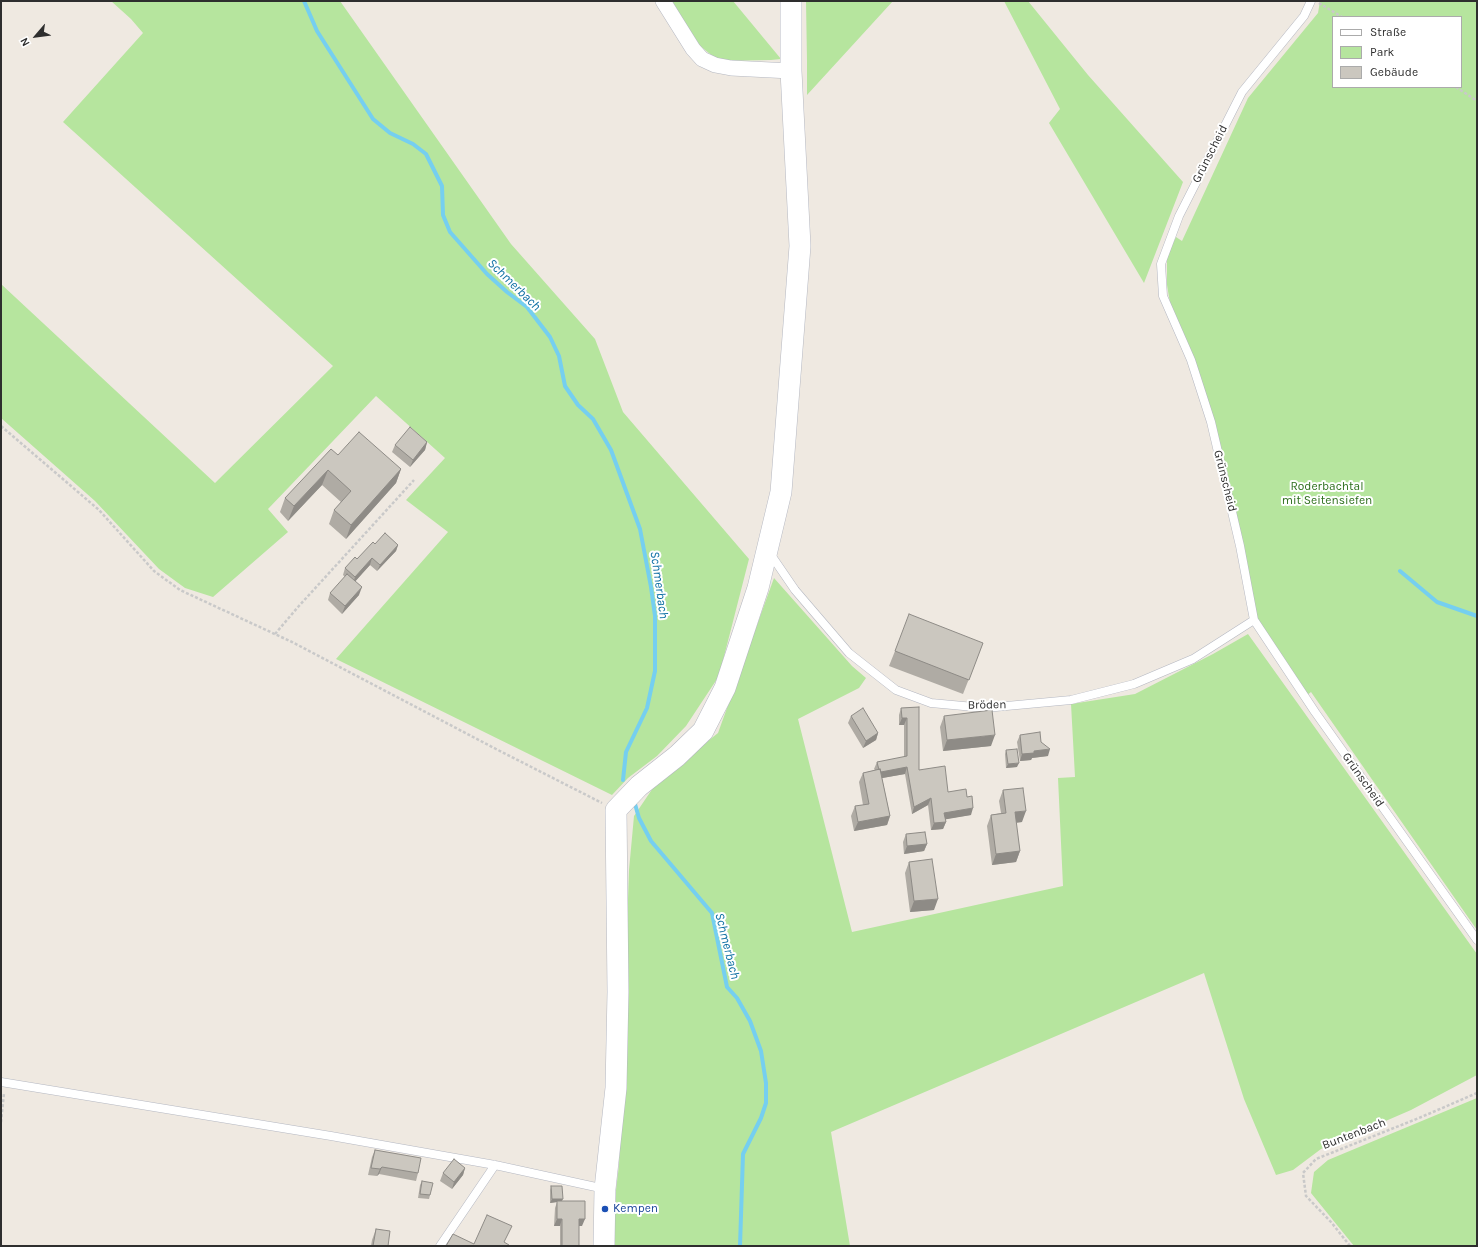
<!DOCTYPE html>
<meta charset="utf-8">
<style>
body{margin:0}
#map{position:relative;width:1478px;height:1247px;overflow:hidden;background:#efe9e1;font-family:Karla,sans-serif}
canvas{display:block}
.frame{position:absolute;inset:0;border:2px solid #2e2e2e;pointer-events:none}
.legend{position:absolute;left:1332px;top:16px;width:130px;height:72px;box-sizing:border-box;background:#fff;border:1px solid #ababab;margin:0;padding:5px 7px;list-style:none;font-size:12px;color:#2e2e2e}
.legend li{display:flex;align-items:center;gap:8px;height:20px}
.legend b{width:20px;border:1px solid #ababab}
.north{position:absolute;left:16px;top:16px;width:40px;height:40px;-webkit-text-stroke:3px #fff;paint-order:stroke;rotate:242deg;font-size:11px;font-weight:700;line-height:16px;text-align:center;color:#2e2e2e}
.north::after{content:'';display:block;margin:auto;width:14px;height:18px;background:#2e2e2e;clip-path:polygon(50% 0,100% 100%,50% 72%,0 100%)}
</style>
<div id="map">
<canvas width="1478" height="1247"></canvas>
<div class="frame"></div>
<ul class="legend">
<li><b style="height:5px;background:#fff"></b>Straße</li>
<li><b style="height:11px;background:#b6e59e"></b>Park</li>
<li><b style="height:11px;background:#cbc7bf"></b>Gebäude</li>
</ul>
<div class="north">N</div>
</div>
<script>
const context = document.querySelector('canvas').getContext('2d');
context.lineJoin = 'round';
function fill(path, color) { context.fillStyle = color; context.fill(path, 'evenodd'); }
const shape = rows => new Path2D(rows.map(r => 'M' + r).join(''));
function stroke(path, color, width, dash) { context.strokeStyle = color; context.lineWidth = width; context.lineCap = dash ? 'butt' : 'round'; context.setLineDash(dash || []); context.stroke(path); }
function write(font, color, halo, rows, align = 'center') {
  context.font = font + ' Karla,sans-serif'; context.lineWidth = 4; context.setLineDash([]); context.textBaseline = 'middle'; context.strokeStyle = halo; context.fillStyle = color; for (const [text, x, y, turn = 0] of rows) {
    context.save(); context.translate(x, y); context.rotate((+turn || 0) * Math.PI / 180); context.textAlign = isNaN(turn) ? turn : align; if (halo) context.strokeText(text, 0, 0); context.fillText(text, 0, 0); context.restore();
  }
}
fill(shape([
 [111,1,340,1,511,244,595,339,623,412,749,559,719,676,686,726,657,756,628,778,612,795,336,659,448,532,406,500,445,458,376,396,268,509,288,532,213,597,185,588,159,569,95,501,1,418,1,284,215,483,333,366,63,122,143,33,131,19],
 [671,1,733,1,781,59,771,60,719,61,700,46],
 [806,1,893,1,807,95,807,61],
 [1004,1,1028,1,1088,75,1183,182,1144,283,1049,123,1060,109],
 [1320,1,1477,1,1477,930,1311,692,1306,696,1257,623,1222,456,1172,315,1167,285,1167,255,1176,237,1182,241,1248,98,1318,13],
 [1333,17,1461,17,1461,87,1333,87],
 [774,578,852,666,866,678,859,688,798,719,852,932,1063,886,1058,778,1075,777,1071,704,1135,694,1213,654,1248,634,1477,954,1477,1075,1411,1110,1321,1149,1293,1170,1276,1175,1244,1099,1204,973,831,1132,850,1246,613,1246,614,1207,619,1165,629,870,634,816,657,782,718,733],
 [1477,1098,1477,1246,1354,1246,1311,1193,1314,1172,1328,1160]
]), '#b6e59e');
stroke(shape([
 [304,1,317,31,373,119,390,133,413,144,426,154,442,186,443,215,450,232,487,274,507,292,527,307,550,337,559,356,565,386,578,405,593,419,611,450,640,529,651,587,655,616,655,671,647,708,626,752,623,780],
 [1400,571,1437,602,1477,616],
 [635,804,639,818,651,841,712,913,727,987,737,998,750,1021,761,1051,766,1083,766,1103,761,1118,743,1154,740,1246]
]), '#75cff0', 4);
const lane = shape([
 [1311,1,1304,16,1242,92,1179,216,1161,264,1163,296,1191,360,1211,422,1240,546,1254,620,1315,712,1477,940],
 [769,552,795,590,849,653,896,690,931,703,985,708,1071,700,1134,684,1193,659,1254,620],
 [1,1082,331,1136,495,1165,605,1189],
 [440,1246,495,1165]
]);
const street = shape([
 [663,1,693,49,702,59,715,65,731,68,791,71]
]);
const secondary = shape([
 [604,1246,605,1189,616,1088,618,992,616,810,639,786,677,756,703,731,725,688,758,588,781,492,800,246,791,71,791,1]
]);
stroke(lane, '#b4b7c1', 9);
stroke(street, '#b4b7c1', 16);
stroke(secondary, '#b4b7c1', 22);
stroke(shape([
 [1319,3,1342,17],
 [1456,87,1477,101],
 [1,426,99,510,154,571,180,590,292,642,496,749,602,803],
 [275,634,298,607,414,480],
 [1,1122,4,1093],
 [1350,1246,1331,1222,1306,1196,1303,1173,1316,1159,1419,1118,1477,1093]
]), '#c9c9c9', 2.5, [3, 2]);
stroke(lane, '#fff', 8);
stroke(street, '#fff', 15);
stroke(secondary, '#fff', 21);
fill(shape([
 [427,442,425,450,410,467,392,452,395,445],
 [338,455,401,469,396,483,346,539,329,524,334,510,341,502,322,485,288,521,280,512,285,498],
 [375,544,398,545,396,551,377,571,370,565,355,581,359,595,342,614,328,600,330,593,345,577,343,575,345,568,357,559],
 [983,643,963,694,889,666,895,651],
 [919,707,919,770,948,792,967,797,971,815,945,819,946,822,943,829,931,830,928,805,912,814,905,774,882,778,890,816,887,825,854,831,851,816,855,806,863,805,859,782,863,773,875,770,874,769,877,762,904,757,904,725,899,725,899,715,901,708],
 [851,716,878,733,876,740,863,748,848,723],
 [944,716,991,746,943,751,940,727],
 [1020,735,1041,742,1048,756,1032,758,1031,760,1020,761,1017,742],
 [1006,750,1017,767,1006,768,1005,754],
 [1003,790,1022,822,1016,823,1020,851,1016,862,992,865,987,826,991,815,1001,813,999,801],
 [906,834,927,844,924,851,904,854,903,842],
 [909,862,934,910,910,912,905,873],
 [375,1150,418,1173,416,1181,379,1174,377,1176,368,1175,372,1157],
 [465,1168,463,1175,452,1189,440,1181,443,1173],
 [422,1181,430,1195,429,1199,418,1198,420,1185],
 [551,1186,582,1226,579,1226,579,1246,560,1246,560,1226,554,1226,555,1208,557,1202,550,1203,550,1190],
 [376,1229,388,1246,371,1246,372,1240]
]), '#afaba4');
fill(shape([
 [427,442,425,450,410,467,413,460],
 [401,469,396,483,346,539,351,525],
 [328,470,322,485,288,521,294,506],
 [398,545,396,551,377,571,380,565],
 [372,558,370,565,353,584,355,577],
 [362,587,359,595,342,614,345,606],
 [902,718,907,718,904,725,899,725],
 [878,733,876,740,863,748,866,741],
 [995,735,991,746,943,751,947,740],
 [1050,749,1048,756,1032,758,1031,760,1020,761,1022,754,1034,751],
 [1019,763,1017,767,1006,768,1008,764],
 [907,767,905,774,877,779,879,772],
 [931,798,928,805,912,814,914,807],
 [973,808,971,815,942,820,944,813],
 [1026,811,1022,822,1011,823,1015,812],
 [890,816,887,825,854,831,858,822],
 [946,822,943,829,931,830,934,823],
 [927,844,924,851,904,854,907,846],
 [1020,851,1016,862,992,865,996,854],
 [938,899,934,910,910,912,914,901],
 [382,1167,379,1174,377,1176,380,1169],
 [465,1168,463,1175,452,1189,454,1182],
 [552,1199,563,1199,561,1202,557,1201,557,1202,550,1203],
 [557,1219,562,1219,560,1226,554,1226],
 [579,1219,585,1219,582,1226,577,1226]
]), '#8e8b86');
const building = shape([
 [410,427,427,442,413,460,395,445,410,427],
 [359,432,401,469,351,525,334,510,351,491,328,470,294,506,285,498,331,449,338,455,359,432],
 [385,533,398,545,380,565,372,558,355,577,345,568,355,557,357,559,373,542,375,544,385,533],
 [347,574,362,587,345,606,330,593,347,574],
 [909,614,983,643,969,680,895,651,909,614],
 [919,707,919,770,945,766,948,792,966,789,967,797,972,796,973,808,944,813,946,822,934,823,931,798,914,807,907,767,881,772,880,769,879,770,877,762,907,756,907,718,902,718,901,708,919,707],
 [863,708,878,733,866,741,851,716,863,708],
 [992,710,995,735,947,740,944,716,992,710],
 [1040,732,1041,742,1050,749,1034,751,1034,753,1022,754,1020,735,1040,732],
 [1017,749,1019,763,1008,764,1006,750,1017,749],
 [880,769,890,816,858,822,855,806,869,804,863,773,880,769],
 [1023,788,1026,811,1015,812,1020,851,996,854,991,815,1006,813,1003,790,1023,788],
 [925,832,927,844,907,846,906,834,925,832],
 [932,859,938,899,914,901,909,862,932,859],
 [375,1150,421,1158,418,1173,382,1167,380,1169,371,1168,375,1150],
 [454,1159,465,1168,454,1182,443,1173,454,1159],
 [422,1181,433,1183,430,1195,420,1194,422,1181],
 [551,1186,562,1186,563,1199,552,1199,551,1186],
 [557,1201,585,1201,585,1219,579,1219,579,1246,562,1246,562,1219,557,1219,557,1201],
 [487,1215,512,1226,504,1242,509,1245,509,1246,446,1246,453,1234,474,1244,487,1215],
 [376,1229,390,1231,388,1246,373,1246,376,1229]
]);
fill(building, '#cbc7bf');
stroke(building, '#8e8b86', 1);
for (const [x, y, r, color] of [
 [605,1209,4,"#1a4fb4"]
]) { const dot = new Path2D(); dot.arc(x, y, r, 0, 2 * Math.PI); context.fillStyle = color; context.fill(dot); stroke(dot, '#fff', 1.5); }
write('12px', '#2e2e2e', '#fff', [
 ["Grünscheid",1210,154,-63],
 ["Grünscheid",1225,481,76],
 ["Bröden",987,705,-1],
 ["Grünscheid",1363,780,55],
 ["Buntenbach",1354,1134,-21]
]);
write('12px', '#2c6e1b', '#fff', [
 ["Roderbachtal",1327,487],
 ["mit Seitensiefen",1327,501]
]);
write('12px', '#164399', '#fff', [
 ["Kempen",613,1209]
], 'left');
write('italic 13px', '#0d6fa3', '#fff', [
 ["Schmerbach",514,285,44],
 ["Schmerbach",659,585,82],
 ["Schmerbach",727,946,76]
]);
</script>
